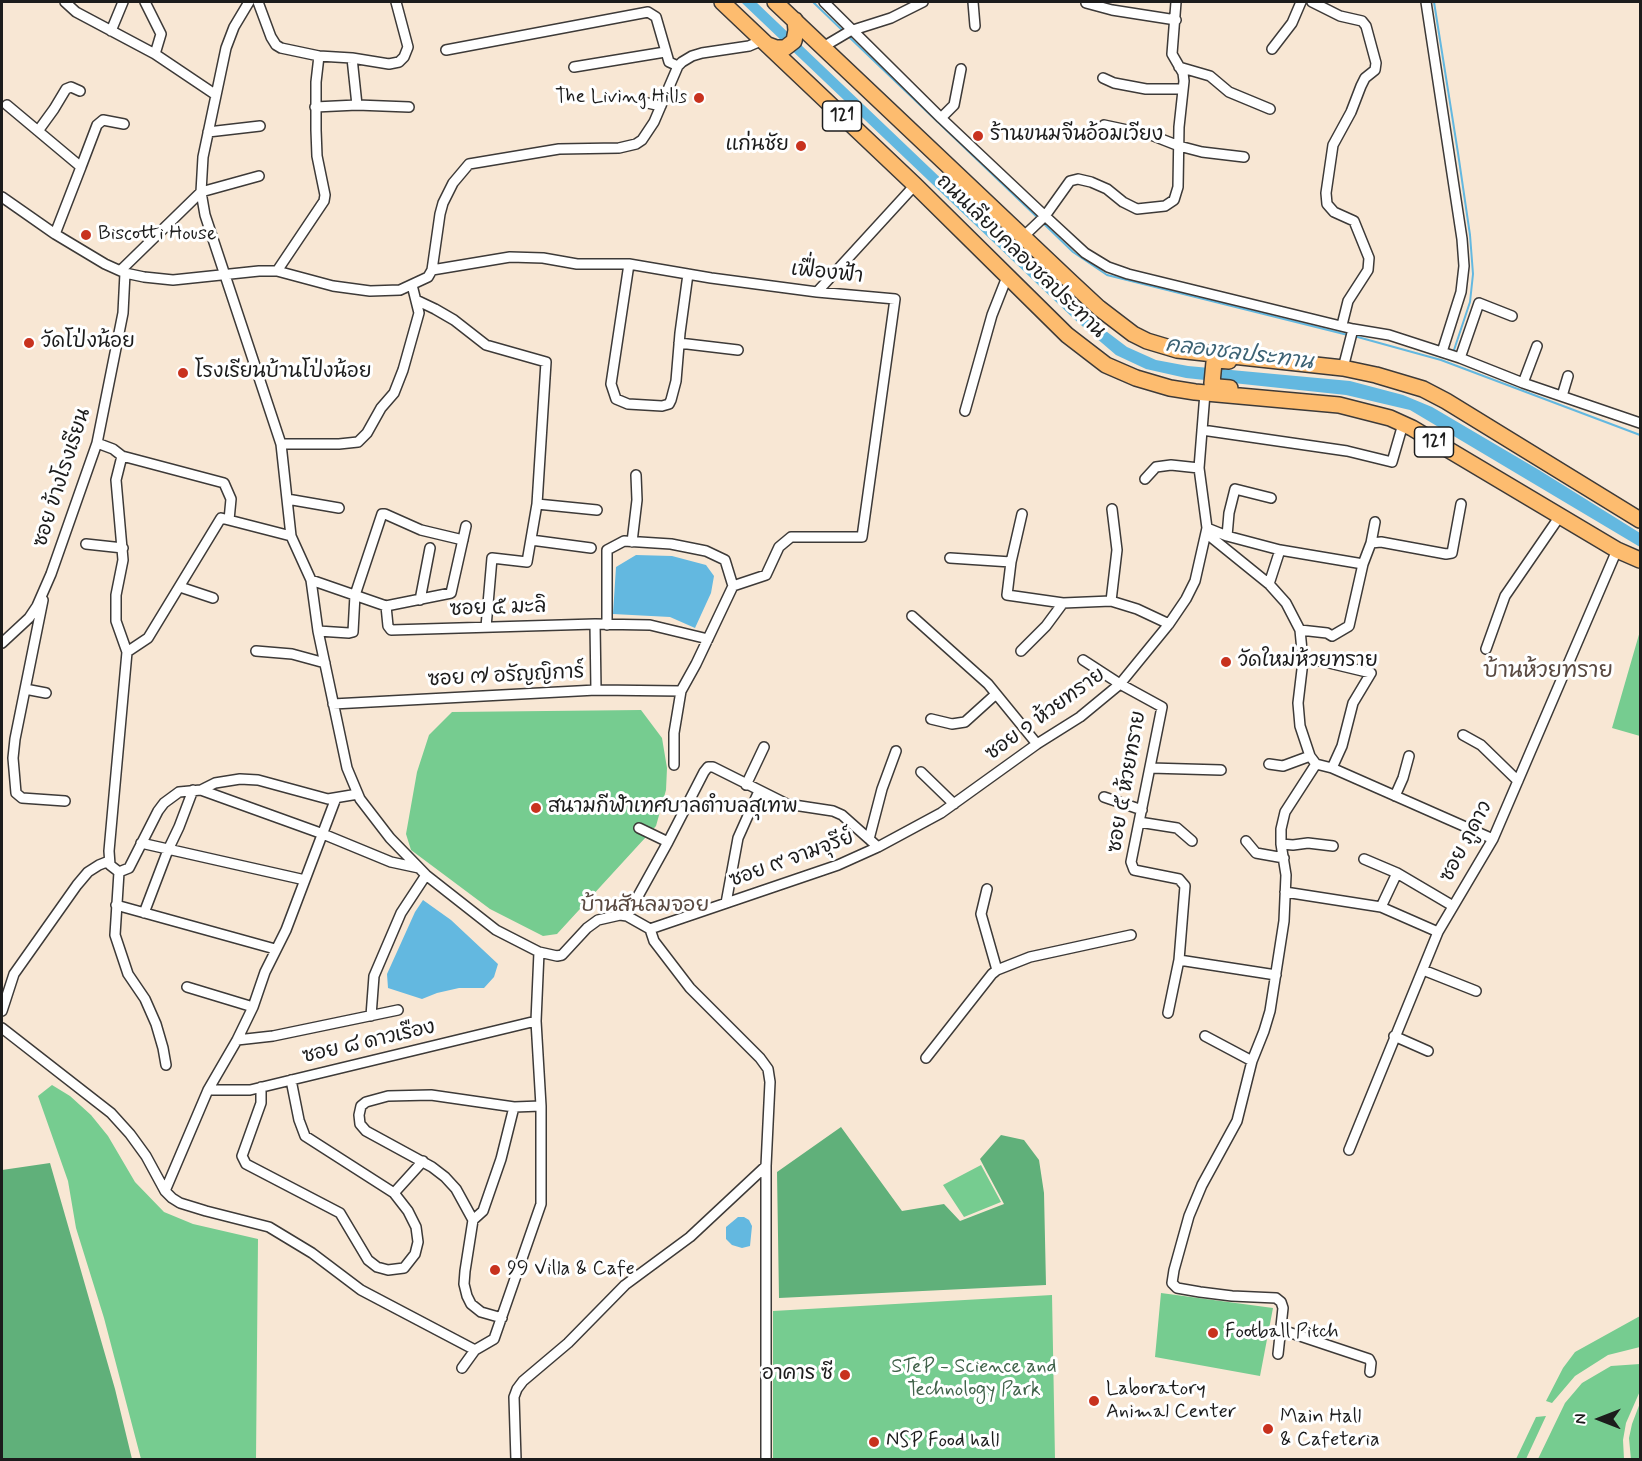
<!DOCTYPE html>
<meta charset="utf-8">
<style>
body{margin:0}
#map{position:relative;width:1642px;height:1461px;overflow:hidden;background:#f8e7d4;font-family:Mynerve,sans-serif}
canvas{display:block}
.frame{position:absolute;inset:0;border:3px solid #1c1c1c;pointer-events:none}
.north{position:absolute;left:1570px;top:1389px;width:60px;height:60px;-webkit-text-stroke:4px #fff;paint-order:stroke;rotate:270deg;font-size:16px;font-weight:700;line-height:24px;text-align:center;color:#1c1c1c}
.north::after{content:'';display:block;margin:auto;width:21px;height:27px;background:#1c1c1c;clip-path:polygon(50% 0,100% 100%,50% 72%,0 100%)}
</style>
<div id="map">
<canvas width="1642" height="1461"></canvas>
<div class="frame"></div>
<div class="north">N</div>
</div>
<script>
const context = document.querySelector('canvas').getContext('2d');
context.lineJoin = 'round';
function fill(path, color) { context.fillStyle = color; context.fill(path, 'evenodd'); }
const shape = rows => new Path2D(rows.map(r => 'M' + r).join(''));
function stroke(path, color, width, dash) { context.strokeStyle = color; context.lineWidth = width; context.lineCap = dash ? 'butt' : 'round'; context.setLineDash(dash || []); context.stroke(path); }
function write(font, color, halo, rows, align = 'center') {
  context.font = font + ' Mynerve,"Playpen Sans Thai",sans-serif'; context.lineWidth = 6; context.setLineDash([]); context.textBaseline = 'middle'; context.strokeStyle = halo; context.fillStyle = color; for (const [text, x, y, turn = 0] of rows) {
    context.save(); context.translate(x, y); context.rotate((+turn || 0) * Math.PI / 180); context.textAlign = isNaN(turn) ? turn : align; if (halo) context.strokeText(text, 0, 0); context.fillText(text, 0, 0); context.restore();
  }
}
fill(shape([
 [1640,631,1640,736,1612,728],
 [641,710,662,738,667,768,666,790,656,826,557,934,543,936,490,909,411,850,406,834,417,772,429,735,452,712],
 [52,1085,70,1096,91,1115,108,1136,135,1182,164,1212,193,1224,258,1239,256,1459,141,1459,104,1318,76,1228,68,1181,38,1096],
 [981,1165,1001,1202,964,1217,943,1185],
 [1161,1293,1273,1308,1260,1376,1155,1357],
 [1052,1295,1055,1459,773,1459,773,1311],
 [1640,1316,1640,1347,1608,1355,1575,1376,1552,1403,1546,1401,1563,1368,1575,1352],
 [1640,1364,1640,1391,1626,1423,1623,1440,1624,1459,1538,1459,1565,1403,1582,1383,1611,1366],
 [1640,1403,1640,1459,1631,1460,1629,1438,1632,1424],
 [1546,1416,1526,1459,1516,1459,1536,1417]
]), '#76cc90');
fill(shape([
 [841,1127,902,1211,944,1204,960,1221,1004,1204,980,1159,1001,1135,1024,1140,1039,1160,1044,1193,1046,1285,779,1298,777,1172],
 [50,1163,115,1389,132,1459,2,1459,2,1170]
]), '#60b07a');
fill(shape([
 [741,2,756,2,1082,313,1127,347,1156,360,1188,366,1350,381,1403,395,1432,407,1539,470,1640,533,1640,547,1410,410,1346,395,1186,378,1146,369,1116,355,1074,319],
 [636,555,672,556,706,565,714,576,711,593,695,628,670,617,613,614,616,567],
 [423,900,451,920,498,964,494,977,484,988,459,988,437,993,422,999,388,988,387,974,415,912],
 [738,1217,744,1217,749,1220,752,1226,750,1246,742,1248,732,1245,726,1239,726,1227]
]), '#63b8e0');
stroke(shape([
 [813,2,843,31],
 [1434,2,1458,153,1470,235,1473,274,1470,302,1453,353],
 [847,35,1038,218],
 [1042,222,1073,252,1107,275,1348,335],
 [1354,336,1441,360,1640,435]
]), '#63b8e0', 2);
const minor = shape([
 [65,2,76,12,155,54,216,95],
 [145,2,161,34,155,54],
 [249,2,234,27,226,48,203,157,201,192,205,215,281,444,291,536,311,580,318,631,347,768,360,799,390,838,426,875,496,930,539,952,557,956,562,955,587,928,598,920,620,915,627,916,650,929,654,941,690,988,760,1058,768,1069,770,1082,766,1166,766,1460],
 [258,2,271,37,276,45,281,48,319,56,352,58,389,64,399,62,404,57,408,47,396,2],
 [824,2,941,118,1045,216,1085,253,1108,267,1128,274,1353,329,1389,335,1460,358,1523,383,1640,423],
 [973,2,975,26],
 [1312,2,1340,16,1362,21,1366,26,1376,63,1375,70,1365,78,1361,86,1351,112,1333,145,1326,193,1327,204,1334,212,1354,221,1369,258,1368,270,1348,301,1342,325],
 [1426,2,1462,239,1464,266,1461,292,1442,352],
 [1086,3,1112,10,1176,20],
 [111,31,123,2],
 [823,47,850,31,891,18,923,2],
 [1272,49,1292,23,1301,2],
 [446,50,648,12,656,17,669,62,678,66],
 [574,67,665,52],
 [1179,67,1210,76,1229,92,1270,109],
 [1103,78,1114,83,1146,89,1183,89],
 [643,102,661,106],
 [7,105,81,167,55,234],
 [357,105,409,107],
 [315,107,357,105,352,58],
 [941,118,954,105,961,69],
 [1104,125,1151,135,1179,146,1202,152,1244,157],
 [38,131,54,109,66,89,71,87,80,91],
 [208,132,260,126],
 [81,167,97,125,103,120,124,124],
 [2,197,55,234,105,264,125,273,144,277,173,280,259,271,277,271,333,286,370,291,400,290,428,277,432,270,440,214,443,203,453,183,469,164,559,149,619,148,636,144,642,140,654,122,678,66,682,62,692,56,702,53,749,46,763,40],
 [1024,236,1045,216,1070,181,1078,179,1091,182,1107,189,1123,202,1137,209,1165,206,1174,200,1178,187,1179,127,1184,81,1183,73,1172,54,1176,2],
 [629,264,611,384,616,399,628,404,662,406,669,404,671,400,676,381,680,333,688,274],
 [121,270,201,192,259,176],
 [432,270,510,257,543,258,577,264,629,264,711,278,817,292,895,299,862,537,791,537,779,547,766,575,733,586],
 [277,271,324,201,325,195,317,156,316,130,316,82,319,56],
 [817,292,915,185],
 [416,300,435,309,454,320,486,345,546,362,537,504,527,562,492,558,486,627],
 [679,343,738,350],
 [1460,358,1479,303,1512,316],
 [1343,368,1353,329],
 [1523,383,1537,346],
 [1562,396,1568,376],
 [965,411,992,315,1007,277],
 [1202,430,1347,451,1392,462,1403,424],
 [97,443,113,449,122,456,224,483,231,499,229,520],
 [281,444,339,444,358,442,367,433,381,408,394,393,403,370,419,313,412,285],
 [1145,479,1156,467,1171,465,1199,468],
 [287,499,339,508],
 [537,504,597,510],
 [1207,528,1227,536,1280,550,1363,564,1371,543,1381,542,1446,554,1452,553,1461,504],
 [1206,533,1269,584,1286,603,1300,630,1303,661,1298,703,1300,726,1310,756,1316,764,1332,768,1493,839],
 [1227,536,1229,513,1235,489,1271,498],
 [531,540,591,548],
 [632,542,637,500,636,475],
 [1371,543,1375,522],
 [86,544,123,548],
 [950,558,1011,562,1007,595,1063,603,1111,601,1137,609,1169,624],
 [1011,562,1022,514],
 [311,580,386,606,388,626,391,630,595,624,650,625,708,639],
 [1269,584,1280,550],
 [180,587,213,598],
 [43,600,15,739,13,758,16,793,22,798,65,801],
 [420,600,430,548],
 [1111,601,1117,550,1112,509],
 [386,606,451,593,466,526],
 [912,616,988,684,1037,744],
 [595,624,596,690],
 [607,625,607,550,624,541,671,544,706,551,725,560,733,586,696,664,681,691,674,733,674,765],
 [1300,630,1327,633,1332,636,1349,626,1363,564],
 [318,631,349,633,353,632,355,595,382,514,385,514,421,530,463,540],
 [2,643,29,618,37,606,51,574,97,443,123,313,125,273],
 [1486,649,1505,596,1560,516],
 [256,651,292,654,325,663],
 [1021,651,1046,626,1063,603],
 [127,652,148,638,221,518,291,536],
 [1083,660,1120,684,1162,707,1131,862,1134,870,1179,879,1185,886,1179,960,1168,1013],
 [1303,661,1321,661,1371,673,1353,703,1342,746,1332,768],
 [25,689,46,693],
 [333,704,596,690,681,691],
 [931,719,952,724,965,722,996,694],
 [1463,735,1481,745,1518,781],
 [1269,764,1283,766,1310,756],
 [1150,768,1221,770],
 [921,772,954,804],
 [746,785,764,747],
 [201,790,215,783,240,779,258,780,328,799,358,794],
 [1395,796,1403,778,1409,756],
 [1104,797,1142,810],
 [1139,822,1177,828,1192,841],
 [639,828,668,842],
 [869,839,882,789,896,751],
 [1246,841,1256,853,1284,858],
 [141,843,305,880],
 [1281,844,1293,845,1308,843,1333,846],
 [1364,859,1397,873],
 [119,872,110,865,109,851,127,652,116,621,116,595,123,560,116,480,122,456],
 [119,872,129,868,158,811,164,803,179,792,201,790,323,834,391,862,419,868],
 [119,872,115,935,128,974,145,999,156,1024,163,1048,166,1065],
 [1285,892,1381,907,1438,932],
 [726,903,738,838,759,791],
 [116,905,275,949],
 [1381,907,1397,873,1453,906],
 [144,913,168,850,179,827,193,790],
 [627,916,668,842,704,772,708,767,713,767,787,804,833,811,842,815,878,847],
 [650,929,838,865,878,847,941,813,1037,744,1080,717,1120,684,1169,624,1186,599,1195,581,1207,528,1199,468,1205,393],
 [1179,960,1276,975],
 [997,970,1030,957,1131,935],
 [1423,970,1476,991],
 [187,987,253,1007],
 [2,1011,14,974,77,885,88,872,99,865,109,861],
 [371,1016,374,976,401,913,426,875],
 [2,1028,111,1113,130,1134,146,1156,165,1191,172,1198,180,1203,206,1211,269,1227,312,1253,361,1290,475,1350],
 [1205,1036,1252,1061],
 [1394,1036,1428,1051],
 [237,1040,273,1036,398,1010],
 [926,1058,992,974,997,970,981,914,987,889],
 [261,1087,261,1103,242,1156,246,1164,340,1213,368,1260,377,1267,388,1270,404,1268,415,1254,418,1242,416,1227,408,1211,394,1193,305,1136,299,1120,291,1080],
 [208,1090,250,1090,536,1021],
 [1349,1150,1438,932,1493,839,1617,550],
 [165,1191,208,1090,237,1040,253,1007,265,972,286,930,336,798],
 [394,1193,423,1161],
 [473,1220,483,1211,501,1159,514,1107],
 [502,1318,481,1312,471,1304,467,1296,464,1284,465,1271,473,1220,456,1189,445,1177,432,1167,366,1131,360,1124,359,1115,361,1106,366,1102,388,1096,431,1095,514,1107,541,1106],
 [1282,1330,1369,1359,1371,1363,1370,1372],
 [1278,1354,1283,1308,1281,1302,1276,1298,1232,1296,1200,1292,1177,1288,1172,1283,1174,1270,1189,1216,1202,1185,1237,1121,1252,1061,1264,1031,1270,1011,1284,921,1286,875,1281,844,1281,829,1285,812,1316,764],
 [462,1368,475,1350,494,1339,541,1204,541,1106,536,1021,539,952],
 [516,1460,514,1397,517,1389,523,1381,568,1343,625,1285,690,1237,766,1166]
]);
const primary = shape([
 [722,2,915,185,1067,335,1106,365,1136,378,1170,388,1195,392,1339,405,1390,418,1412,428,1617,550,1640,560],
 [775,2,1072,283,1099,308,1133,334,1147,341,1177,350,1343,368,1376,375,1423,389,1446,401,1640,520],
 [768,45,776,48,785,48,794,41,796,30,795,20],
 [1229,361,1217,360,1214,362,1212,383,1218,387,1230,388]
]);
stroke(minor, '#3d3a38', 12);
stroke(primary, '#3d3a38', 18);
stroke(minor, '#fff', 9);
stroke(primary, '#fdbc6f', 15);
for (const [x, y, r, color] of [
 [699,98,6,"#c8321e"],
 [978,136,6,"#c8321e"],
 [801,146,6,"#c8321e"],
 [86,235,6,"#c8321e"],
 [29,343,6,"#c8321e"],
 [183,373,6,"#c8321e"],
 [1226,662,6,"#c8321e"],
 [536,808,6,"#c8321e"],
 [495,1270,6,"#c8321e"],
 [1213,1333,6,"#c8321e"],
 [845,1375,6,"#c8321e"],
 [1094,1401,6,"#c8321e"],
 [1268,1429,6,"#c8321e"],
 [874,1442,6,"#c8321e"]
]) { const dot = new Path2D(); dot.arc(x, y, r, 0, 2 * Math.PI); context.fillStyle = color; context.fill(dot); stroke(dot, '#fff', 2); }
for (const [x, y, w] of [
 [842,116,39],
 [1434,442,39]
]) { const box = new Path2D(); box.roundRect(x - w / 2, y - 15, w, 30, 4.5); context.fillStyle = '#fff'; context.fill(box); stroke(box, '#1c1c1c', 1.5); }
write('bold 18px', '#1c1c1c', null, [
 ["121",842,116],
 ["121",1434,442]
]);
write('20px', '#1c1c1c', '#fff', [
 ["The Living Hills",687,98,"right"],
 ["ร้านขนมจีนอ้อมเวียง",990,136],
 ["แก่นชัย",789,146,"right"],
 ["Biscotti House",98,235],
 ["วัดโป่งน้อย",41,343],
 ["โรงเรียนบ้านโป่งน้อย",195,373],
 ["วัดใหม่ห้วยทราย",1238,662],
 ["สนามกีฬาเทศบาลตำบลสุเทพ",548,808],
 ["99 Villa & Cafe",507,1270],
 ["Football Pitch",1225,1333],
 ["อาคาร ซี",833,1375,"right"],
 ["Laboratory",1106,1390],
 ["Animal Center",1106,1413],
 ["Main Hall",1280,1418],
 ["& Cafeteria",1280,1441],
 ["NSP Food hall",886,1442]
], 'left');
write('20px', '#1c1c1c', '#fff', [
 ["ถนนเลียบคลองชลประทาน",1020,257,44],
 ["เฟื่องฟ้า",827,274,6],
 ["ซอย ข้างโรงเรียน",63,478,-72],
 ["ซอย ๕ มะลิ",498,609,-2],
 ["ซอย ๗ อรัญญิการ์",506,677,-3],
 ["ซอย ๑ ห้วยทราย",1046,715,-36],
 ["ซอย ๕ ห้วยทราย",1128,782,-80],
 ["ซอย ภูดาว",1467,842,-62],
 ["ซอย ๙ จามจุรีย์",792,860,-20],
 ["ซอย ๘ ดาวเรือง",369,1043,-13]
]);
write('20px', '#40624a', '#fff', [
 ["STeP - Science and",974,1368],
 ["Technology Park",974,1391]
]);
write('italic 21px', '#3c6274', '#fff', [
 ["คลองชลประทาน",1239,355,7]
]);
write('21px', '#594941', '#fff', [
 ["บ้านสันลมจอย",645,907]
]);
write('22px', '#594941', '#fff', [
 ["บ้านห้วยทราย",1548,672]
]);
</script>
